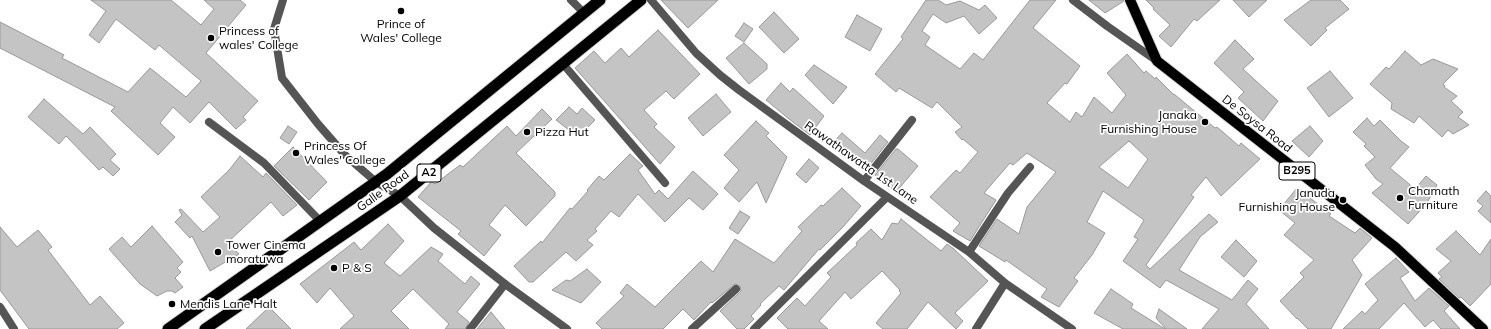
<!DOCTYPE html>
<style>
body{margin:0}
canvas{display:block;background:#fff}
</style>
<canvas width="1491" height="329"></canvas>
<script>
const context = document.querySelector('canvas').getContext('2d');
context.lineJoin = 'round';
function fill(path, color) { context.fillStyle = color; context.fill(path, 'evenodd'); }
const shape = rows => new Path2D(rows.map(r => 'M' + r).join(''));
function stroke(path, color, width, dash) { context.strokeStyle = color; context.lineWidth = width; context.lineCap = dash ? 'butt' : 'round'; context.setLineDash(dash || []); context.stroke(path); }
function write(font, color, halo, rows, align = 'center') {
  context.font = font + ' Mulish,sans-serif'; context.lineWidth = 3.5; context.setLineDash([]); context.textBaseline = 'middle'; context.strokeStyle = halo; context.fillStyle = color; for (const [text, x, y, turn = 0] of rows) {
    context.save(); context.translate(x, y); context.rotate((+turn || 0) * Math.PI / 180); context.textAlign = isNaN(turn) ? turn : align; if (halo) context.strokeText(text, 0, 0); context.fillText(text, 0, 0); context.restore();
  }
}
const building = shape([
 [91,0,171,0,201,25,214,9,204,0,240,0,246,5,206,53,258,101,243,117,246,120,236,129,209,102,190,123,173,107,160,123,175,137,158,155,111,111,115,107,0,48,0,22,64,55,62,58,128,92,150,68,186,97,201,81,159,45,155,50,116,19,99,43,89,35,106,11,91,0],
 [661,0,718,0,688,28,661,0],
 [926,0,938,0,946,5,960,1,979,10,985,5,997,18,979,34,964,16,946,23,933,14,922,31,930,37,925,45,960,69,974,53,983,60,1030,0,1056,0,1033,28,1080,66,1067,84,1065,83,1047,103,1070,122,1076,112,1082,117,1094,97,1112,113,1126,95,1107,73,1127,54,1144,73,1146,71,1155,79,1156,77,1174,95,1174,94,1215,128,1217,127,1239,146,1241,143,1260,159,1221,196,1206,177,1191,195,1194,197,1146,265,1150,269,1209,214,1218,222,1200,237,1179,270,1232,300,1248,280,1258,289,1246,304,1269,329,1202,329,1219,309,1166,280,1160,288,1123,261,1138,239,1134,237,1144,220,1103,191,1087,222,1105,233,1092,255,1074,278,1078,281,1059,307,1041,297,1047,289,1006,260,1005,262,979,246,997,219,1019,234,1027,207,1056,172,1027,153,1013,165,1010,163,984,193,996,200,970,241,953,231,960,223,930,197,956,170,960,173,978,152,963,139,962,140,955,132,962,127,937,102,932,108,899,88,896,92,875,74,903,39,901,37,926,0],
 [1129,141,1148,159,1128,188,1099,167,1129,141],
 [1089,0,1124,0,1124,1,1105,13,1089,0],
 [1146,0,1220,0,1197,21,1194,19,1171,47,1159,36,1170,25,1153,9,1154,8,1146,0],
 [1233,0,1267,0,1249,17,1233,0],
 [1311,0,1340,0,1349,9,1325,28,1327,30,1311,46,1284,20,1311,0],
 [774,12,799,39,784,53,759,27,774,12],
 [857,15,882,29,870,51,845,37,857,15],
 [744,23,753,29,744,42,735,36,744,23],
 [658,30,700,74,674,99,666,91,644,110,657,124,654,127,675,147,660,164,575,68,594,51,605,63,621,48,629,57,658,30],
 [1235,40,1254,59,1243,69,1278,101,1263,121,1238,98,1244,92,1214,63,1235,40],
 [744,43,767,64,767,69,749,84,726,58,744,43],
 [1405,51,1421,65,1433,59,1458,69,1443,84,1445,86,1444,87,1457,96,1451,101,1463,112,1458,117,1469,125,1453,134,1448,130,1442,137,1419,116,1414,123,1391,109,1392,103,1370,84,1386,67,1389,69,1405,51],
 [814,65,847,87,833,104,805,75,814,65],
 [1330,71,1353,98,1329,117,1307,88,1330,71],
 [781,83,790,92,793,88,824,116,810,135,789,119,766,100,781,83],
 [716,94,731,112,703,136,688,118,716,94],
 [44,99,83,134,90,127,116,154,110,160,120,169,113,176,103,167,99,170,66,136,59,144,28,117,44,99],
 [569,107,577,114,582,108,595,120,578,137,556,120,569,107],
 [542,109,552,119,516,153,555,192,555,196,526,226,505,205,489,225,501,235,484,256,458,234,461,231,418,197,432,181,435,184,460,165,463,167,507,126,516,136,542,109],
 [1367,118,1374,126,1380,120,1401,141,1409,147,1390,168,1415,189,1426,176,1437,185,1427,203,1408,224,1372,193,1383,184,1376,179,1365,165,1375,157,1364,146,1366,144,1353,132,1367,118],
 [756,121,769,133,766,136,787,157,766,203,757,182,739,202,724,188,739,170,724,155,756,121],
 [288,126,297,132,289,144,280,138,288,126],
 [1310,126,1323,141,1309,157,1292,141,1310,126],
 [842,133,865,153,880,135,888,142,865,171,832,144,842,133],
 [293,147,327,182,309,200,274,166,293,147],
 [896,149,898,149,918,166,896,192,875,175,896,149],
 [630,154,643,166,638,170,655,194,659,190,668,199,693,171,718,194,703,210,689,198,665,222,638,194,619,217,611,211,595,229,597,231,587,240,593,245,576,261,566,252,533,282,529,282,514,266,541,241,542,243,570,208,572,209,588,191,587,190,599,176,604,180,630,154],
 [240,156,263,177,266,173,297,205,283,216,271,202,228,242,239,254,210,271,192,236,190,238,175,222,182,215,179,210,181,209,203,232,220,217,201,197,230,169,240,156],
 [809,159,819,168,806,183,796,174,809,159],
 [842,188,861,206,843,227,820,250,819,249,784,290,779,286,760,304,761,305,751,316,754,319,744,329,737,329,720,311,741,291,740,286,735,284,712,303,711,302,694,320,683,309,663,329,602,329,596,323,624,296,620,293,627,284,655,307,701,261,713,272,735,239,774,263,802,231,798,227,821,205,823,206,842,188],
 [1297,188,1331,214,1329,216,1355,233,1360,228,1372,238,1352,260,1362,275,1331,329,1308,329,1297,318,1297,319,1280,301,1304,277,1300,273,1314,260,1284,235,1295,223,1279,210,1297,188],
 [1486,191,1491,196,1491,223,1478,211,1483,206,1477,201,1486,191],
 [740,211,750,217,738,234,729,228,740,211],
 [901,219,941,251,947,244,954,249,988,281,955,313,963,321,956,329,928,302,907,329,883,329,876,323,901,293,899,291,900,290,882,271,851,299,845,292,819,321,828,329,788,329,777,318,797,298,805,306,831,277,827,273,857,245,856,243,871,229,882,240,892,223,898,224,901,219],
 [388,224,404,241,384,263,400,276,431,247,443,254,438,261,465,284,471,276,480,284,457,312,469,322,465,329,445,329,449,324,413,289,391,311,409,329,340,329,354,316,330,288,317,303,300,284,354,242,361,250,388,224],
 [152,226,183,262,177,268,181,272,175,278,183,287,175,293,172,291,167,291,157,296,140,284,109,249,122,237,131,247,152,226],
 [0,227,17,247,38,230,52,247,48,250,90,305,100,296,124,323,117,329,29,329,0,290,0,227],
 [1456,231,1480,255,1491,239,1491,284,1470,306,1461,297,1459,298,1439,279,1442,277,1438,273,1451,261,1436,249,1456,231],
 [1236,240,1257,261,1244,277,1221,257,1236,240],
 [1396,258,1409,272,1400,278,1415,301,1429,288,1449,306,1444,311,1460,329,1441,329,1433,320,1425,327,1404,303,1379,329,1343,329,1362,311,1365,314,1378,300,1365,284,1396,258],
 [587,269,601,282,581,303,552,290,566,280,570,281,587,269],
 [1111,289,1133,304,1131,308,1165,329,1123,329,1094,313,1111,289],
 [269,307,291,329,246,329,269,307],
 [1159,309,1187,329,1166,329,1156,318,1159,309],
 [491,312,505,329,477,329,491,312]
]);
fill(building, '#c4c4c4');
stroke(building, '#999', 1);
const primary = shape([
 [1130,0,1157,61,1395,247,1483,329]
]);
const trunk = shape([
 [168,329,387,174,600,0],
 [205,329,400,196,641,0]
]);
stroke(primary, '#dbdbdb', 12);
stroke(trunk, '#dbdbdb', 13);
stroke(shape([
 [283,0,274,29,282,78,318,124,345,155,376,182],
 [571,0,584,13],
 [651,0,696,53,720,75,739,90,864,181,969,252,1005,283,1072,329],
 [1073,0,1107,26,1157,61],
 [563,64,665,183],
 [209,122,264,163,321,222],
 [864,181,912,120],
 [969,252,1008,193,1030,167],
 [0,307,14,329],
 [470,329,505,284],
 [692,329,736,289],
 [754,329,887,197],
 [976,329,1005,283]
]), '#555', 8);
stroke(shape([
 [376,182,400,196,434,228,505,284,567,329]
]), '#555', 8);
stroke(primary, '#000', 10);
stroke(trunk, '#000', 11);
for (const [x, y, r, color] of [
 [401,11,4,"#000"],
 [211,38,4,"#000"],
 [1205,122,4,"#000"],
 [527,132,4,"#000"],
 [296,153,4,"#000"],
 [1400,198,4,"#000"],
 [1343,200,4,"#000"],
 [218,252,4,"#000"],
 [334,268,4,"#000"],
 [172,304,4,"#000"]
]) { const dot = new Path2D(); dot.arc(x, y, r, 0, 2 * Math.PI); context.fillStyle = color; context.fill(dot); stroke(dot, '#fff', 1.5); }
for (const [x, y, w] of [
 [1297,171,36],
 [429,173,24]
]) { const box = new Path2D(); box.roundRect(x - w / 2, y - 9, w, 18, 3); context.fillStyle = '#fff'; context.fill(box); stroke(box, '#000', 1); }
write('bold 11px', '#000', null, [
 ["B295",1297,171],
 ["A2",429,173]
]);
write('12px', '#000', '#fff', [
 ["Prince of",401,24,"center"],
 ["Wales' College",401,38,"center"],
 ["Princess of",219,31],
 ["wales' College",219,45],
 ["Janaka",1197,115,"right"],
 ["Furnishing House",1197,129,"right"],
 ["Pizza Hut",535,132],
 ["Princess Of",304,146],
 ["Wales' College",304,160],
 ["Chamath",1408,191],
 ["Furniture",1408,205],
 ["Januda",1335,193,"right"],
 ["Furnishing House",1335,207,"right"],
 ["Tower Cinema",226,245],
 ["moratuwa",226,259],
 ["P & S",342,268],
 ["Mendis Lane Halt",180,304]
], 'left');
write('12px', '#000', '#fff', [
 ["De Soysa Road",1257,124,38],
 ["Rawathawatta 1st Lane",861,163,35],
 ["Galle Road",383,191,-36]
]);
</script>
